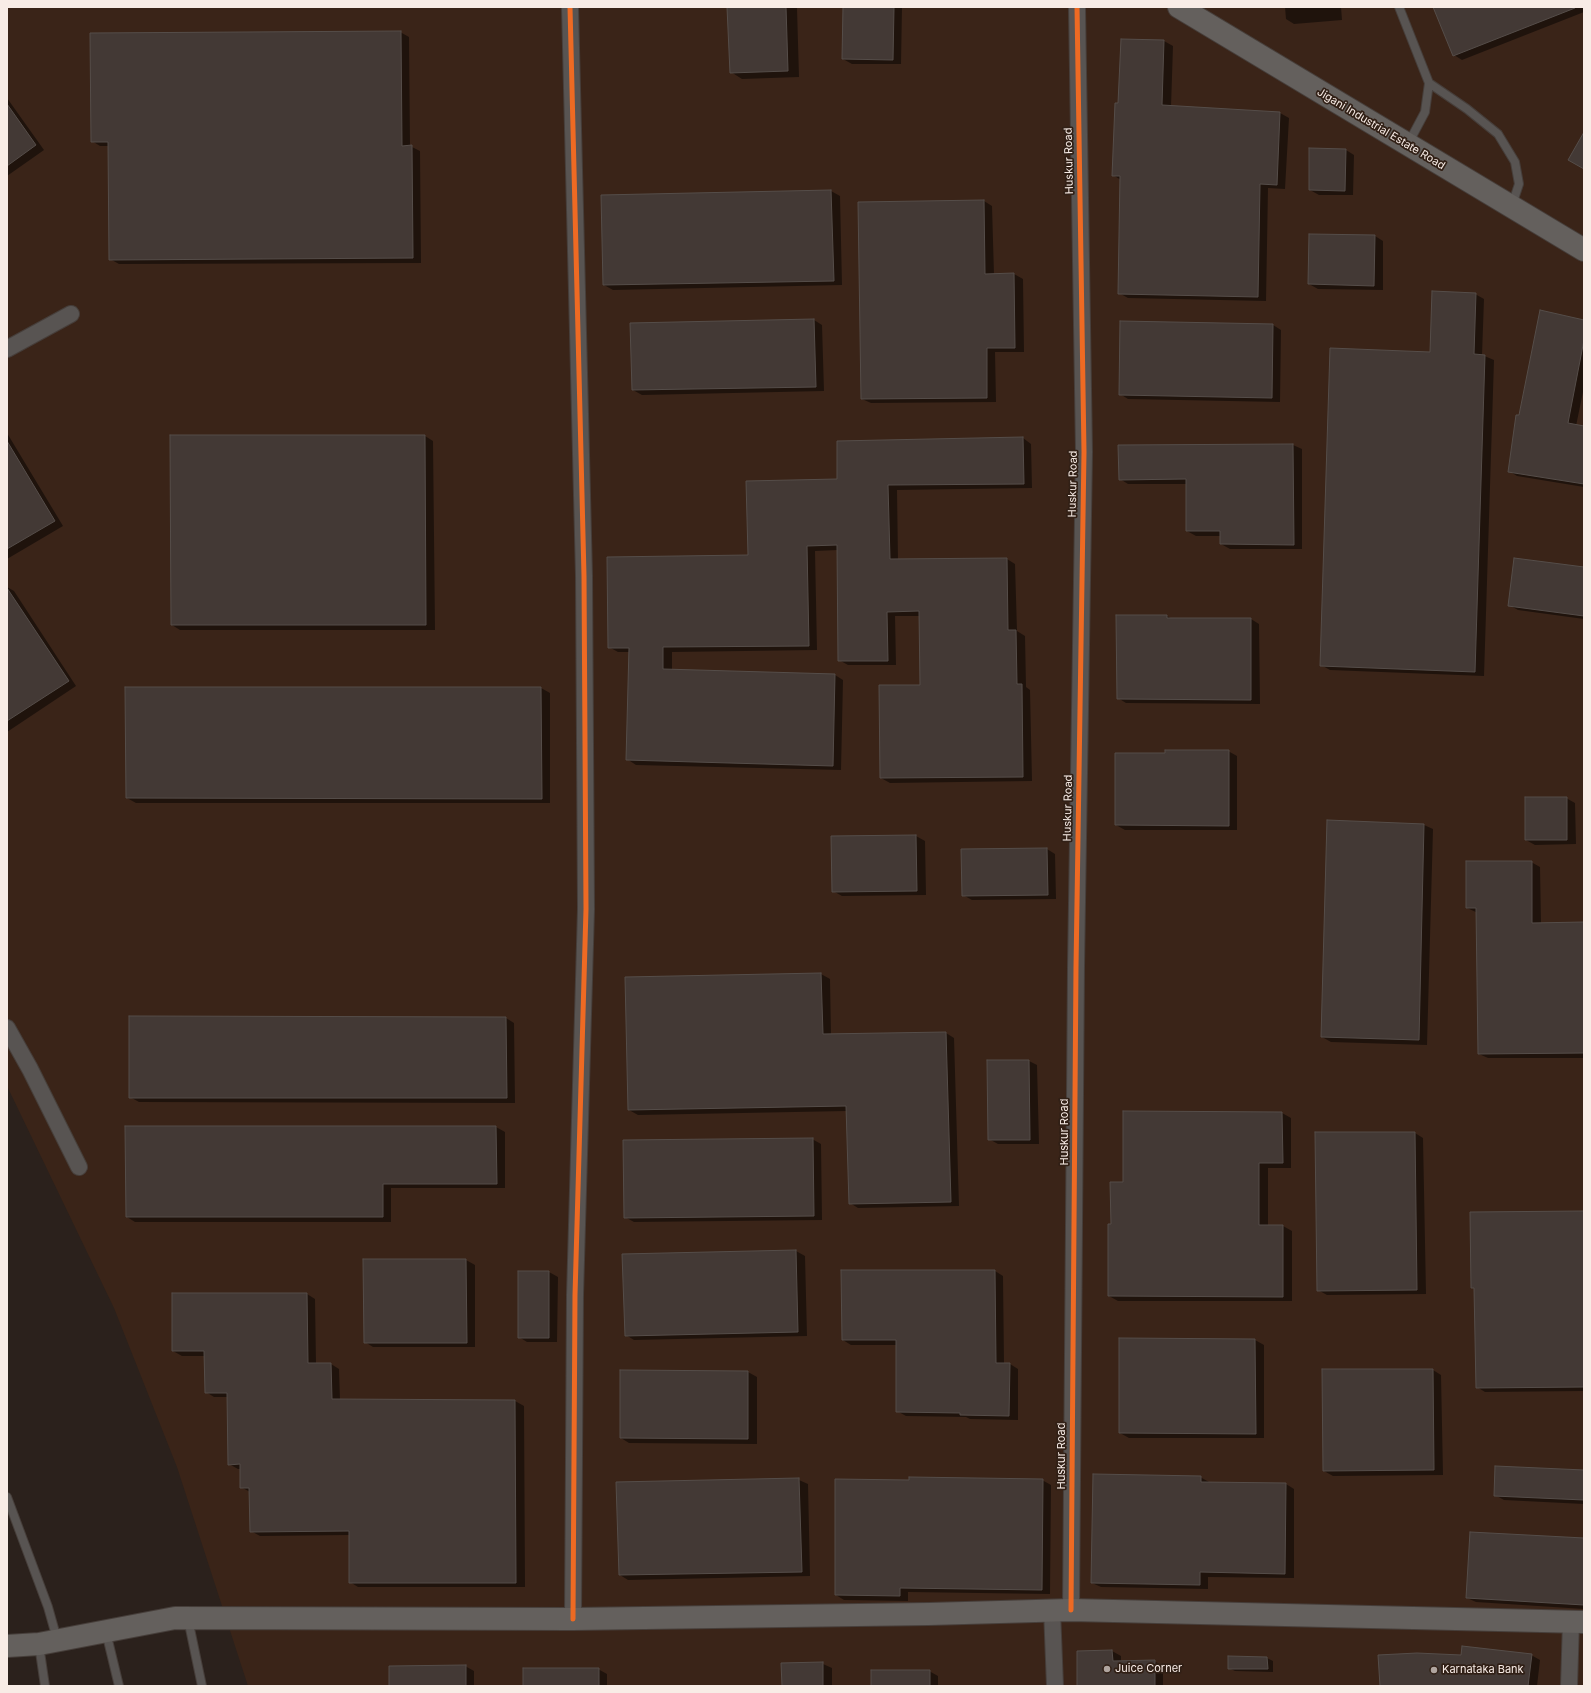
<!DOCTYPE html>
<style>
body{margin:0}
#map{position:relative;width:1591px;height:1693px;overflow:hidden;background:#2b211c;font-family:Inter,sans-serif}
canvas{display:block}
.frame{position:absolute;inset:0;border:8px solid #f8ece6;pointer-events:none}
</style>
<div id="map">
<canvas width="1591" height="1693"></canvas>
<div class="frame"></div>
</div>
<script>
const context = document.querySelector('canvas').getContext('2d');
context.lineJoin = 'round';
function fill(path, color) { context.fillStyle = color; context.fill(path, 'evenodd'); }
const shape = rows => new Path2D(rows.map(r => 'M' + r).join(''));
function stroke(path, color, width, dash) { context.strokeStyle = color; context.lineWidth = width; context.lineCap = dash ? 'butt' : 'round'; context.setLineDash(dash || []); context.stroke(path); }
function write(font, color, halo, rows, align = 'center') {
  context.font = font + ' Inter,sans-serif'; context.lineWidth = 3.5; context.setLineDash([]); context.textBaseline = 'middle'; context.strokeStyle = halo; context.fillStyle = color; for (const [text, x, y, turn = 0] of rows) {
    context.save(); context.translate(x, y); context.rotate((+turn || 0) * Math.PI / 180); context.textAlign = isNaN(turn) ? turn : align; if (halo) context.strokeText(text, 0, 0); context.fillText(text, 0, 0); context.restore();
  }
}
fill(shape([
 [7,7,1584,7,1584,1686,248,1686,177,1467,114,1308,7,1086]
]), '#3a2418');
fill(shape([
 [728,7,795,7,797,8,799,77,742,79,731,72],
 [844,7,902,7,901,64,852,64,843,59],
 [1285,7,1341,7,1342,20,1294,24,1286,19],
 [1434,7,1584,7,1584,12,1462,60,1454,55],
 [400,32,409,37,410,146,420,151,421,263,119,264,110,259,109,146,100,146,92,141],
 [1122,40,1164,41,1173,46,1171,107,1280,113,1289,118,1285,189,1268,188,1266,301,1128,298,1119,293,1121,180,1113,175,1119,104],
 [7,98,44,150,7,176],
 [1346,150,1354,155,1353,195,1319,195,1310,190],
 [831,191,840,196,842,285,613,290,604,285,602,196],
 [984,201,992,206,994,275,1014,274,1023,279,1024,352,995,352,996,402,871,403,862,399],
 [1375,236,1383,241,1383,290,1318,289,1309,284],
 [1475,294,1484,299,1482,355,1494,360,1484,676,1330,670,1321,665,1431,353],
 [814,320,822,325,824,391,642,395,633,390],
 [1584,321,1584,387,1576,426,1584,427,1584,487,1517,476,1509,471],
 [1273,325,1281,330,1280,402,1128,399,1120,394],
 [7,433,63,526,7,559],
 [425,436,433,441,435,630,180,630,172,625],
 [1023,438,1031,444,1032,488,897,490,898,560,1007,559,1015,564,1017,631,1025,636,1026,687,1030,690,1032,781,890,783,881,778,921,686,920,616,895,616,896,665,848,665,839,660,838,550,815,551,817,650,672,652,672,670,835,675,843,680,841,770,636,765,627,759,630,652,618,652,609,647,749,556,838,480],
 [1293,445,1302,449,1302,549,1230,549,1221,544,1221,536,1196,536,1187,531,1187,484,1128,484,1120,479],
 [1584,568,1584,619,1518,610,1509,605],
 [7,587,14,591,76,686,7,732],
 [1117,616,1167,616,1172,619,1251,619,1259,624,1260,704,1126,703,1118,698],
 [541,688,550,693,550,803,136,803,127,798],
 [1228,751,1237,756,1237,830,1125,830,1116,825,1166,754],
 [1566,798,1575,803,1576,844,1535,845,1526,840],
 [1328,821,1424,825,1433,829,1427,1045,1331,1042,1322,1037],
 [916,836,925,841,926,895,842,896,833,891,832,837],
 [1047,849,1055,854,1056,899,972,900,963,895],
 [1531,862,1540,867,1541,924,1584,923,1584,1058,1488,1058,1479,1054,1478,913,1467,908],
 [821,974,830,979,831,1035,946,1033,954,1038,959,1206,858,1208,850,1203,847,1111,638,1115,629,1110,626,978],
 [506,1018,514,1023,515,1103,139,1102,130,1097],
 [1029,1061,1037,1065,1039,1144,998,1144,989,1139],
 [1124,1112,1282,1113,1291,1118,1291,1168,1268,1168,1268,1226,1283,1226,1292,1231,1292,1301,1118,1301,1109,1296,1112,1225,1124,1183],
 [126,1127,496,1127,505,1132,505,1188,391,1188,391,1222,135,1222,127,1217],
 [1415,1133,1423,1138,1426,1294,1327,1295,1318,1290],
 [812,1139,821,1144,822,1220,634,1222,625,1217],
 [1584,1212,1584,1391,1485,1392,1477,1387,1475,1289,1472,1287],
 [796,1251,805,1256,807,1336,634,1340,626,1335],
 [364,1260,466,1260,475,1265,475,1347,373,1347,365,1342],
 [995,1271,1003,1276,1004,1364,1010,1364,1018,1369,1018,1420,970,1419,966,1417,906,1416,897,1411,897,1345,851,1345,843,1340],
 [519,1272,549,1272,558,1277,557,1342,527,1342,519,1337],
 [307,1294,315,1299,316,1364,331,1364,339,1369,340,1400,515,1401,524,1406,525,1587,358,1587,350,1582,350,1535,260,1536,251,1531,250,1492,241,1487,241,1469,238,1469,229,1464,228,1397,214,1397,206,1392,205,1356,182,1356,173,1351],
 [1120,1339,1255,1340,1264,1345,1264,1438,1129,1438,1120,1433],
 [1433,1370,1441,1375,1443,1475,1333,1476,1324,1471],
 [621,1371,748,1372,757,1377,757,1444,629,1443,621,1438],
 [1584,1471,1584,1504,1504,1500,1495,1495],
 [1200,1477,1209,1482,1209,1483,1286,1484,1294,1489,1294,1578,1208,1577,1208,1589,1101,1587,1092,1583],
 [799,1480,808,1484,810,1576,628,1580,620,1575,617,1483],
 [1042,1480,1051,1485,1050,1594,908,1592,908,1601,844,1600,836,1595],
 [1584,1539,1584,1609,1476,1602,1467,1598],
 [1112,1651,1121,1656,1121,1662,1154,1661,1163,1666,1163,1686,1078,1686],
 [1531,1655,1540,1660,1537,1686,1381,1686],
 [1229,1657,1267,1658,1273,1661,1273,1672,1235,1671,1229,1668],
 [823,1664,832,1668,832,1686,783,1686],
 [465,1666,474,1671,474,1686,390,1686],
 [598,1669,607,1674,607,1686,524,1686],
 [929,1671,938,1676,938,1686,872,1686]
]), '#0007');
const building = shape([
 [727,7,786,7,788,71,730,73,727,7],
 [843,7,894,7,893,60,842,59,843,7],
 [1433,7,1575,7,1575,8,1453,56,1433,7],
 [401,31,402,146,412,145,413,258,109,260,108,142,91,142,90,33,401,31],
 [1121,39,1164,40,1162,105,1280,112,1277,185,1260,184,1258,297,1118,294,1120,176,1112,176,1115,103,1118,103,1121,39],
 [7,104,36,145,7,166,7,104],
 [1584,132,1584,169,1568,160,1584,132],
 [1309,148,1346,149,1345,191,1309,190,1309,148],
 [831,190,834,281,603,285,601,195,831,190],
 [984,200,985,274,1014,273,1015,348,987,348,987,398,861,399,858,202,984,200],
 [1309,234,1375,235,1374,286,1308,284,1309,234],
 [1432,291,1476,293,1474,354,1485,355,1475,672,1320,666,1330,348,1430,352,1432,291],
 [1540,310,1584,320,1584,340,1568,423,1584,426,1584,484,1508,472,1516,415,1519,415,1540,310],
 [814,319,816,387,632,390,630,323,814,319],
 [1120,321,1273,324,1272,398,1119,395,1120,321],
 [170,435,425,435,426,625,171,625,170,435],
 [1023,437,1024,484,888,485,890,559,1007,558,1008,630,1016,630,1017,684,1022,684,1023,777,880,778,879,685,920,685,919,611,887,612,888,661,838,661,837,545,807,546,809,646,663,647,663,669,835,674,833,766,626,760,629,648,608,648,607,557,748,555,746,481,837,479,837,441,1023,437],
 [7,441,55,521,7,549,7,441],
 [1293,444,1294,545,1220,544,1220,531,1186,531,1186,479,1119,480,1118,445,1293,444],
 [1514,558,1584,567,1584,616,1508,606,1514,558],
 [7,588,69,681,7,721,7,588],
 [1116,615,1167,615,1167,618,1251,618,1251,700,1117,699,1116,615],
 [125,687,541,687,542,799,126,798,125,687],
 [1165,750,1229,750,1229,826,1115,825,1115,753,1165,753,1165,750],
 [1525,797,1567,797,1567,840,1525,840,1525,797],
 [1327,820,1424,824,1419,1040,1321,1037,1327,820],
 [916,835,917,891,832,892,831,836,916,835],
 [1047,848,1048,895,962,896,961,849,1047,848],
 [1466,861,1532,861,1532,923,1584,922,1584,1053,1478,1054,1476,908,1466,908,1466,861],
 [821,973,823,1034,946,1032,951,1202,849,1204,846,1106,628,1110,625,977,821,973],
 [129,1016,506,1017,507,1098,129,1098,129,1016],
 [987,1060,1029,1060,1030,1140,988,1140,987,1060],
 [1123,1111,1282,1112,1283,1163,1259,1163,1259,1225,1283,1225,1283,1297,1108,1296,1108,1224,1111,1224,1110,1182,1123,1182,1123,1111],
 [125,1126,496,1126,497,1184,383,1184,383,1217,126,1217,125,1126],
 [1315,1132,1415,1132,1417,1290,1317,1291,1315,1132],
 [813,1138,814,1216,624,1218,623,1140,813,1138],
 [1584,1211,1584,1387,1476,1388,1474,1288,1471,1288,1470,1212,1584,1211],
 [796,1250,798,1332,625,1336,622,1254,796,1250],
 [363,1259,466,1259,467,1343,364,1343,363,1259],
 [841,1270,995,1270,996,1363,1010,1363,1009,1416,960,1415,960,1413,896,1412,896,1340,842,1340,841,1270],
 [518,1271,549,1271,549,1338,518,1338,518,1271],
 [172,1293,307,1293,308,1363,331,1363,332,1399,515,1400,516,1583,349,1583,349,1531,250,1532,249,1488,240,1488,240,1464,228,1465,227,1393,205,1393,204,1351,172,1351,172,1293],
 [1119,1338,1255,1339,1256,1434,1119,1433,1119,1338],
 [1322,1369,1433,1369,1434,1470,1323,1471,1322,1369],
 [620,1370,748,1371,748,1439,620,1438,620,1370],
 [1495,1466,1584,1470,1584,1500,1494,1496,1495,1466],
 [1093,1474,1201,1476,1201,1482,1286,1483,1285,1574,1200,1572,1200,1585,1091,1583,1093,1474],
 [909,1477,1043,1479,1042,1590,900,1588,900,1596,835,1595,835,1479,909,1480,909,1477],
 [799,1478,802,1572,619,1575,616,1482,799,1478],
 [1470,1532,1584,1538,1584,1605,1466,1598,1470,1532],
 [1462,1646,1532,1654,1528,1686,1380,1686,1378,1655,1417,1653,1461,1655,1462,1646],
 [1112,1650,1113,1661,1155,1660,1155,1686,1077,1686,1077,1651,1112,1650],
 [1228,1656,1267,1657,1268,1669,1228,1669,1228,1656],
 [823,1662,823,1686,782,1686,781,1663,823,1662],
 [466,1665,466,1686,389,1686,389,1666,466,1665],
 [523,1668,599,1668,599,1686,523,1686,523,1668],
 [871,1670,930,1670,930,1686,871,1686,871,1670]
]);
fill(building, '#433935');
stroke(building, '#554d49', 1);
const lane = shape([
 [1399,7,1429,83,1425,112,1408,144],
 [1429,83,1467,109,1498,134,1515,162,1519,184,1512,205],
 [7,1497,48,1607,57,1639],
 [188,1619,202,1686],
 [106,1632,119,1686],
 [39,1645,45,1686]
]);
const street = shape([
 [570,7,584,576,586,909,575,1295,573,1619],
 [7,349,71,314],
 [7,1028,30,1069,79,1167],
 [1052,1610,1055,1686],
 [1071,1610,1076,967,1084,452,1077,7],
 [1569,1686,1571,1622]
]);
const secondary = shape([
 [1179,7,1584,250],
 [7,1646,39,1644,175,1618,573,1619,929,1614,1071,1610,1584,1622]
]);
stroke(lane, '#463e3a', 10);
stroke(street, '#463e3a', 18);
stroke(secondary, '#463e3a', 24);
stroke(lane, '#585452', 8);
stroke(street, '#585452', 16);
stroke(secondary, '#64605d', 22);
stroke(shape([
 [570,7,584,576,586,909,575,1295,573,1619],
 [1071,1610,1076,967,1084,452,1077,7]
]), '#ed6a23', 5);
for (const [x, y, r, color] of [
 [1107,1669,4,"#b0a59f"],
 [1434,1670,4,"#b0a59f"]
]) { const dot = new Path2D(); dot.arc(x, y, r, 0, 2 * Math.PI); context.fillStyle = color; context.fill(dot); stroke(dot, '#312016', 1.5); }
write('11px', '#f8ece6', '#312016', [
 ["Jigani Industrial Estate Road",1381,129,31],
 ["Huskur Road",1069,161,-91],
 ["Huskur Road",1073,484,-89],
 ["Huskur Road",1068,808,-89],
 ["Huskur Road",1065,1132,-90],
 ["Huskur Road",1062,1456,-90]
]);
write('11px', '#f8ece6', '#312016', [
 ["Juice Corner",1115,1669],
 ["Karnataka Bank",1442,1670]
], 'left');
</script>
